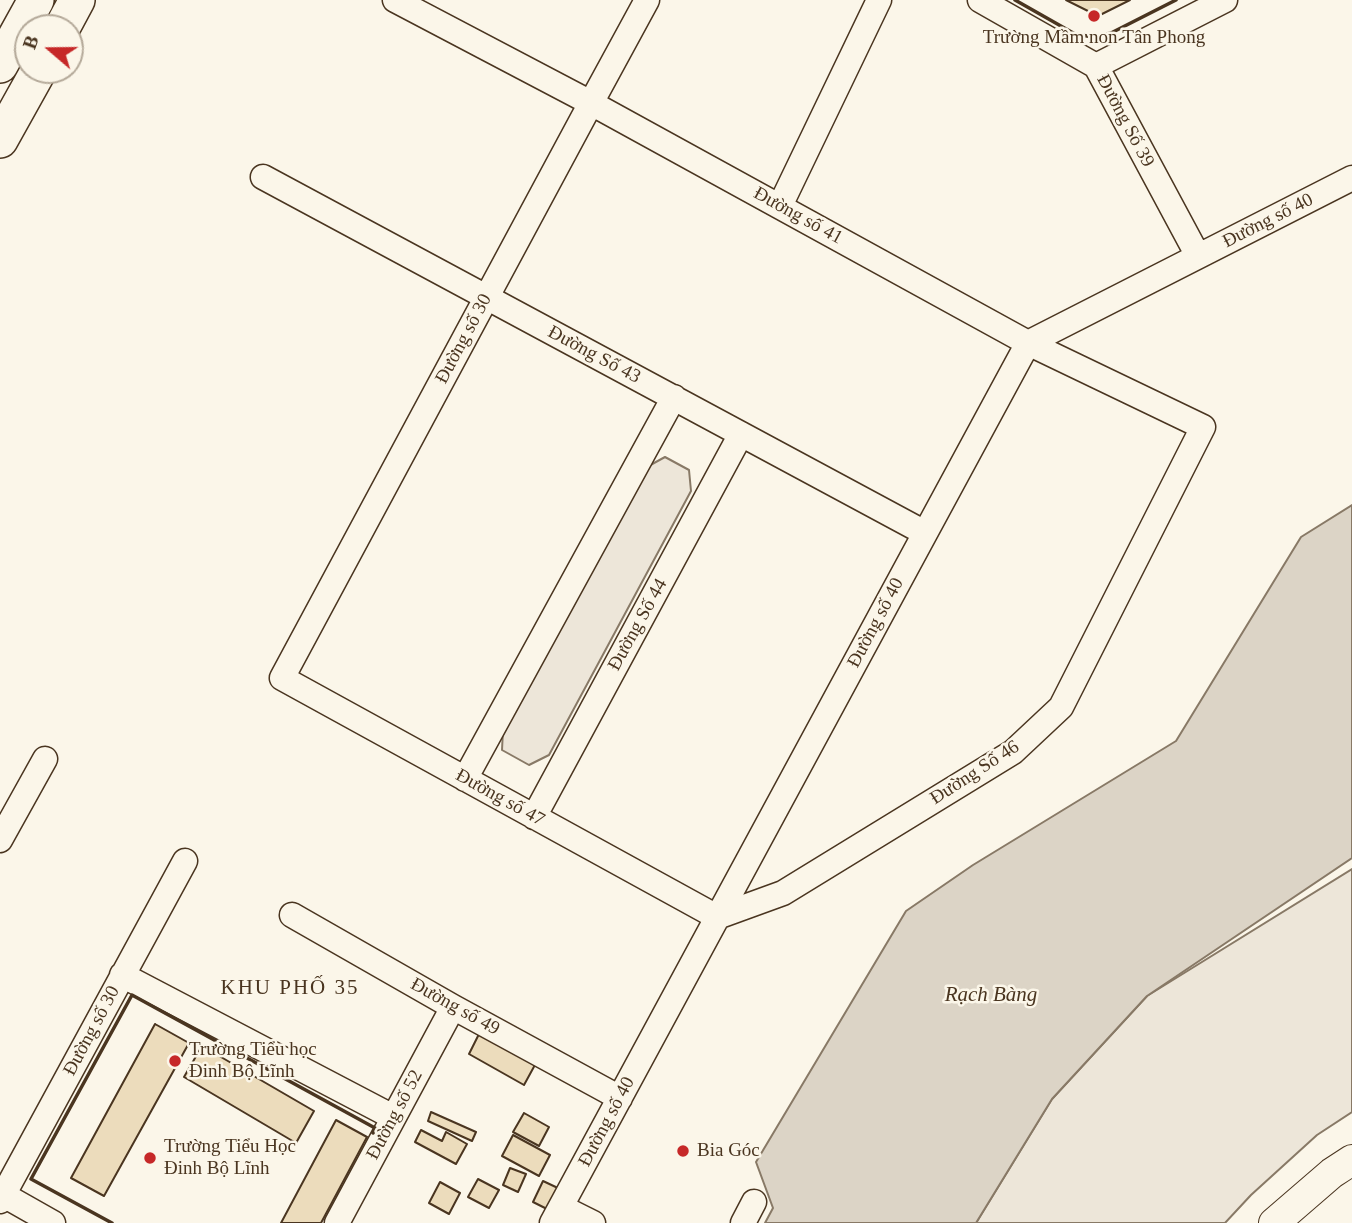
<!DOCTYPE html>
<meta charset="utf-8">
<style>
body{margin:0}
#map{position:relative;width:1352px;height:1223px;overflow:hidden;background:#fbf6e9;font-family:Georgia,serif}
canvas{display:block}
.north{position:absolute;left:14px;top:14px;width:70px;height:70px;box-sizing:border-box;background:#fbf6e9;border:2px solid #b4a999;border-radius:50%;rotate:290deg;font-size:19px;font-weight:700;line-height:28px;text-align:center;color:#4a3520}
.north::after{content:'';display:block;margin:auto;width:24px;height:32px;background:#c62828;clip-path:polygon(50% 0,100% 100%,50% 72%,0 100%)}
</style>
<div id="map">
<canvas width="1352" height="1223"></canvas>
<div class="north">B</div>
</div>
<script>
const context = document.querySelector('canvas').getContext('2d');
context.lineJoin = 'round';
function fill(path, color) { context.fillStyle = color; context.fill(path, 'evenodd'); }
const shape = rows => new Path2D(rows.map(r => 'M' + r).join(''));
function stroke(path, color, width, dash) { context.strokeStyle = color; context.lineWidth = width; context.lineCap = dash ? 'butt' : 'round'; context.setLineDash(dash || []); context.stroke(path); }
function write(font, color, halo, rows, align = 'center') {
  context.font = font + ' Georgia,serif'; context.lineWidth = 5; context.setLineDash([]); context.textBaseline = 'middle'; context.strokeStyle = halo; context.fillStyle = color; for (const [text, x, y, turn = 0] of rows) {
    context.save(); context.translate(x, y); context.rotate((+turn || 0) * Math.PI / 180); context.textAlign = isNaN(turn) ? turn : align; if (halo) context.strokeText(text, 0, 0); context.fillText(text, 0, 0); context.restore();
  }
}
const green = shape([
 [665,457,689,470,691,491,549,755,529,765,502,750,503,730,645,468,665,457],
 [1352,869,1352,1112,1317,1135,1251,1195,1225,1223,976,1223,1052,1099,1147,996,1352,869]
]);
fill(green, '#ede6d9');
stroke(green, '#887966', 2);
const water = shape([
 [1352,505,1352,858,1147,996,1052,1099,976,1223,765,1223,773,1208,756,1162,906,911,973,865,1176,741,1301,537,1352,505]
]);
fill(water, '#dcd4c6');
stroke(water, '#887966', 2);
const building = shape([
 [1066,0,1130,0,1098,16,1066,0],
 [155,1024,189,1043,104,1196,71,1178,155,1024],
 [480,1032,536,1063,524,1085,469,1054,480,1032],
 [202,1046,314,1111,296,1143,184,1077,202,1046],
 [431,1112,476,1132,472,1141,428,1121,431,1112],
 [524,1113,549,1127,539,1146,513,1132,524,1113],
 [336,1120,367,1137,321,1223,281,1223,336,1120],
 [421,1130,442,1141,446,1132,467,1144,456,1164,415,1142,421,1130],
 [513,1135,550,1155,539,1176,502,1156,513,1135],
 [510,1168,526,1174,518,1192,503,1185,510,1168],
 [478,1179,499,1190,489,1208,468,1197,478,1179],
 [543,1181,560,1189,549,1210,533,1202,543,1181],
 [440,1182,460,1193,449,1214,429,1203,440,1182]
]);
fill(building, '#ecdcbc');
stroke(building, '#4a3520', 2);
const minor = shape([
 [395,0,591,103,1028,343,1203,427,1061,707,1013,752,783,893,717,917,282,678,591,103,647,0],
 [980,0,1096,66,1198,256],
 [1096,66,1225,0],
 [263,177,925,533],
 [780,206,879,0],
 [465,779,674,397],
 [534,817,741,434],
 [0,840,45,759],
 [292,915,453,1007,620,1098],
 [122,975,393,1117],
 [0,1193,53,1223],
 [0,1201,185,861],
 [561,1207,593,1223],
 [337,1223,453,1007],
 [552,1223,1028,343,1352,178],
 [743,1223,754,1202]
]);
const tertiary = shape([
 [1274,1223,1332,1173,1352,1160]
]);
const secondary = shape([
 [62,28,77,0],
 [0,65,36,0],
 [0,140,39,70]
]);
stroke(minor, '#4a3520', 27);
stroke(tertiary, '#4a3520', 32);
stroke(secondary, '#4a3520', 38);
stroke(minor, '#fbf6e9', 24);
stroke(tertiary, '#fbf6e9', 30);
stroke(secondary, '#fbf6e9', 35);
stroke(shape([
 [1015,0,1075,34,1093,37,1111,33,1176,0],
 [112,1223,31,1179,132,995,375,1128,373,1133]
]), '#4a3520', 3.5);
for (const [x, y, r, color] of [
 [1094,16,7,"#c62828"],
 [175,1061,7,"#c62828"],
 [683,1151,7,"#c62828"],
 [150,1158,7,"#c62828"]
]) { const dot = new Path2D(); dot.arc(x, y, r, 0, 2 * Math.PI); context.fillStyle = color; context.fill(dot); stroke(dot, '#fbf6e9', 2.5); }
write('19px', '#4a3520', '#fbf6e9', [
 ["Trường Mầm non Tân Phong",1094,38,"center"],
 ["Trường Tiểu học",189,1050],
 ["Đinh Bộ Lĩnh",189,1072],
 ["Trường Tiểu Học",164,1147],
 ["Đinh Bộ Lĩnh",164,1169],
 ["Bia Góc",697,1151]
], 'left');
write('19px', '#4a3520', '#fbf6e9', [
 ["Đường Số 39",1125,121,62],
 ["Đường số 41",798,216,29],
 ["Đường số 40",1268,221,-27],
 ["Đường số 30",464,339,-62],
 ["Đường Số 43",594,355,28],
 ["Đường số 40",876,623,-62],
 ["Đường Số 44",638,625,-61],
 ["Đường Số 46",975,773,-33],
 ["Đường số 47",500,798,29],
 ["Đường số 49",455,1007,29],
 ["Đường số 30",92,1031,-62],
 ["Đường số 52",395,1115,-62],
 ["Đường số 40",607,1122,-62]
]);
context.letterSpacing = '2px';
write('21px', '#4a3520', '#fbf6e9', [
 ["KHU PHỐ 35",290,988]
]);
context.letterSpacing = '0px';
write('italic 21px', '#4a3520', '#fbf6e9', [
 ["Rạch Bàng",991,995]
]);
</script>
